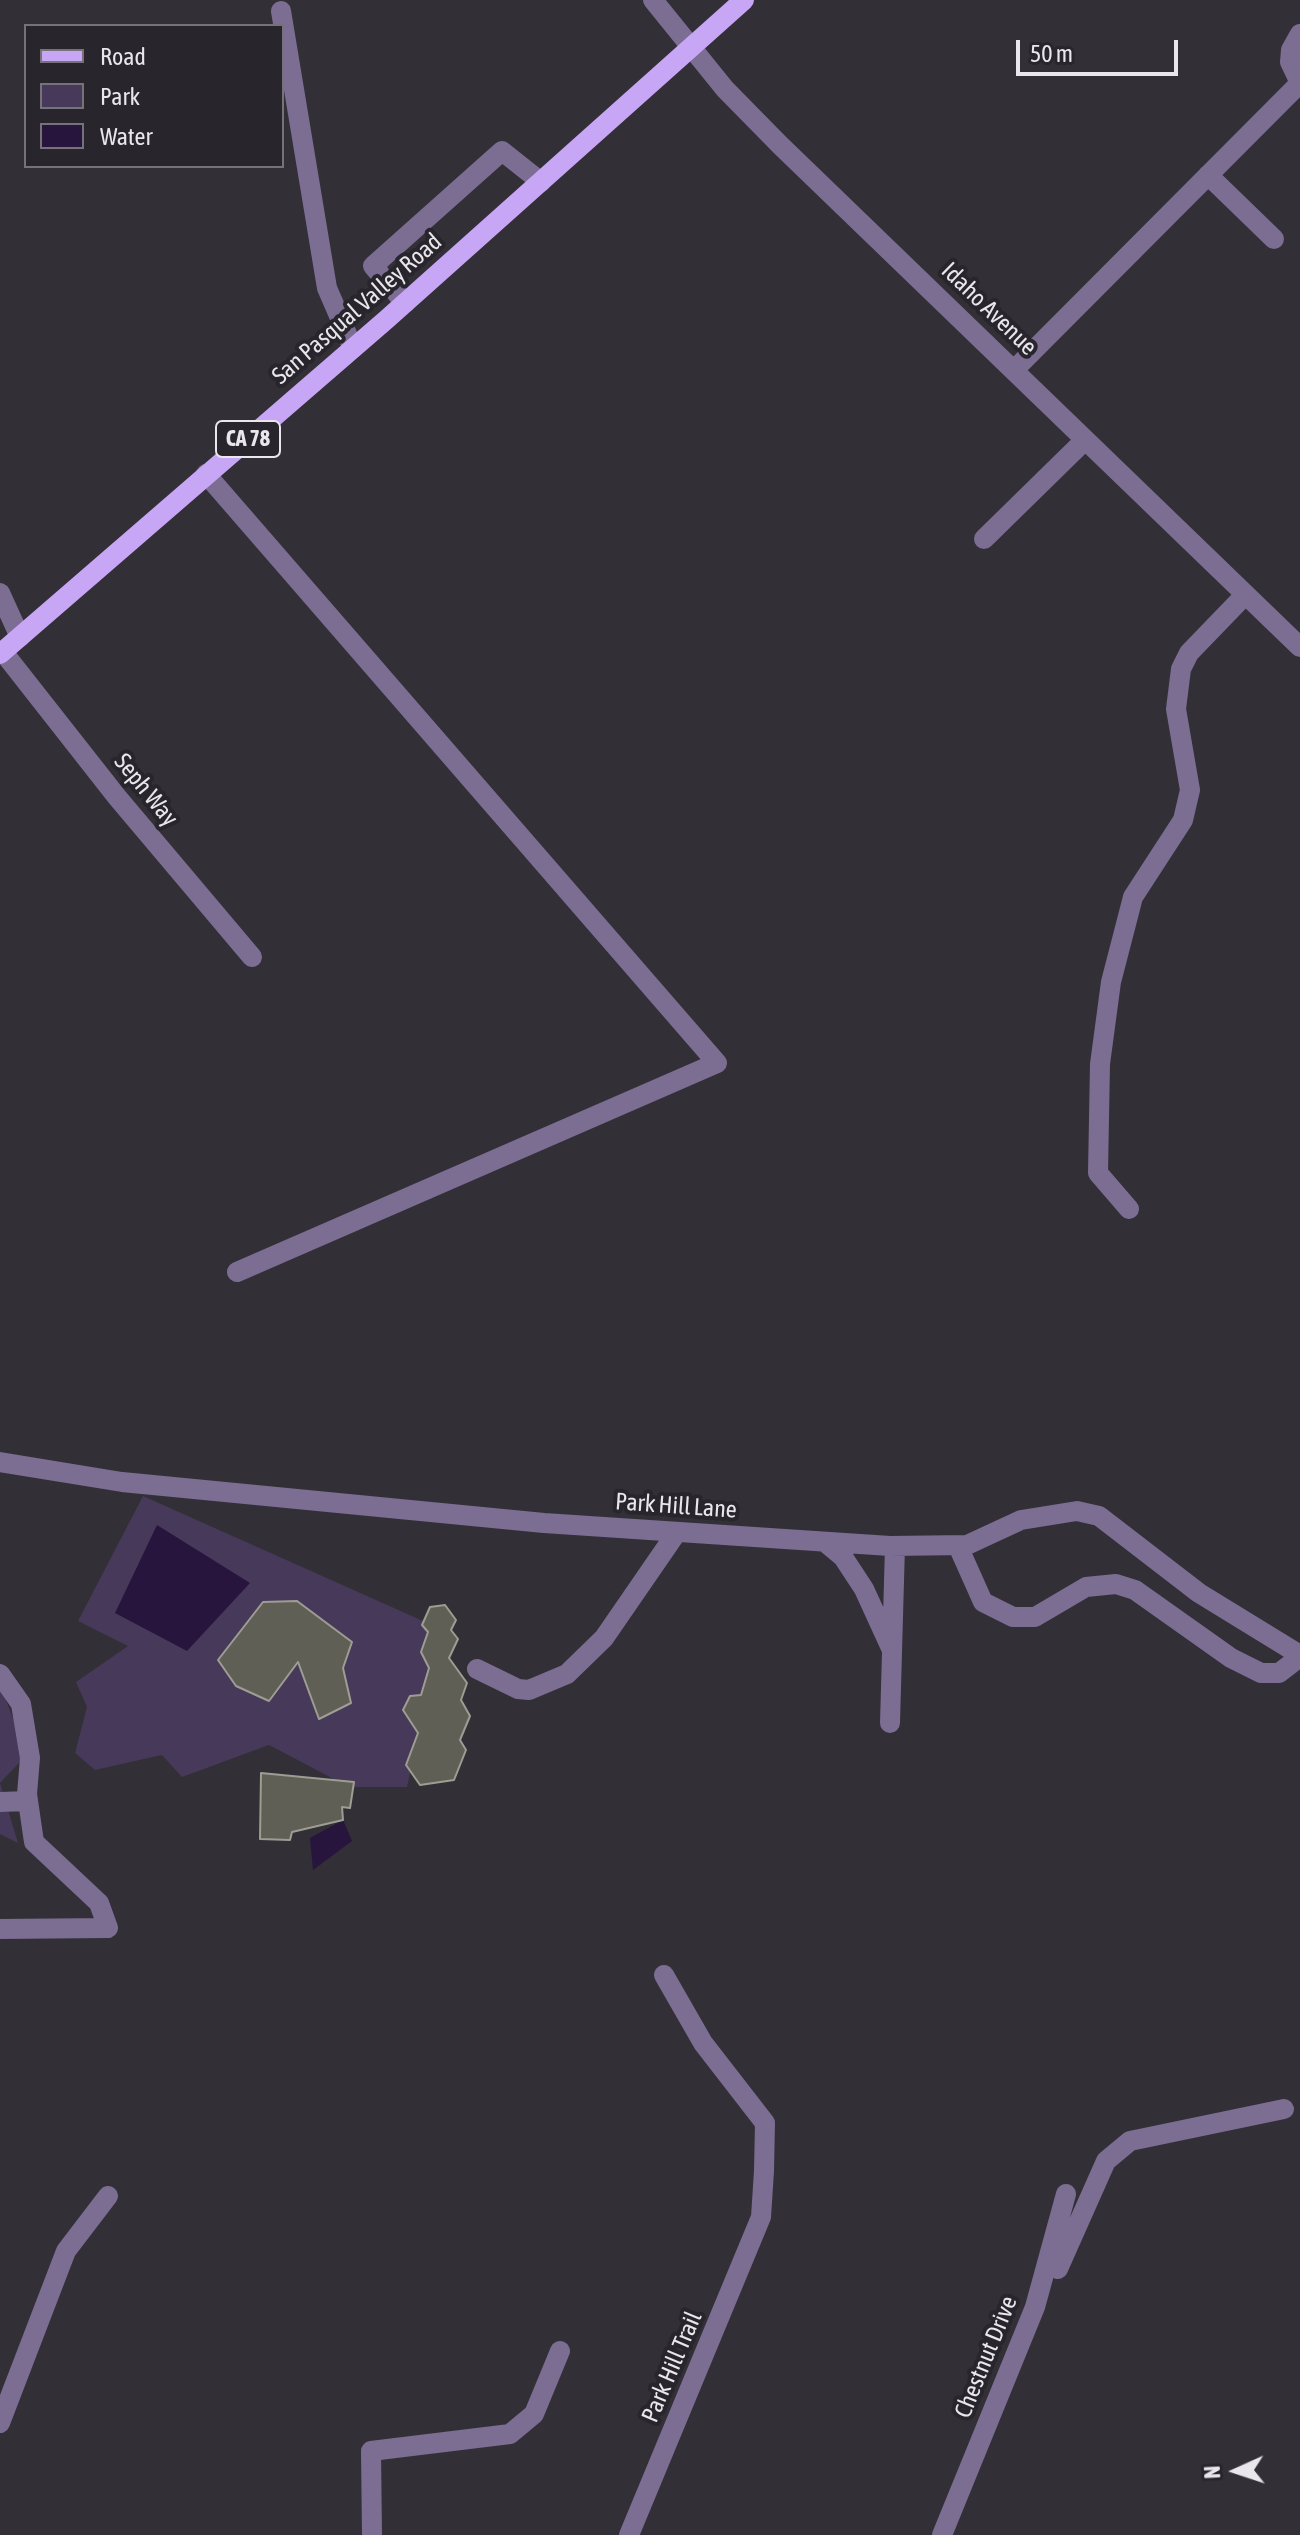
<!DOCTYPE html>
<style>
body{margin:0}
#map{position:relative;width:1300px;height:2535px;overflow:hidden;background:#322f37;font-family:"Asap Condensed",sans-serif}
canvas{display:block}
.legend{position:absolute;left:24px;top:24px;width:260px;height:144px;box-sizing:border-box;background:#28252d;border:2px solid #757379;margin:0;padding:10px 14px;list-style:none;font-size:24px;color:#e9e7ec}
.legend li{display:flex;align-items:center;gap:16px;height:40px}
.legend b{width:40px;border:2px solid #757379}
.north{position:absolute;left:1196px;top:2431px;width:80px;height:80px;-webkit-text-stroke:6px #28252d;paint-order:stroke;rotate:267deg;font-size:22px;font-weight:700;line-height:32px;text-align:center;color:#e9e7ec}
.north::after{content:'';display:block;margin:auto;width:28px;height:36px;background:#e9e7ec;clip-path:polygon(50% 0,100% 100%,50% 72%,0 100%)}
.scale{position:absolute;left:1016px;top:40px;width:162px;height:36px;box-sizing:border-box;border:4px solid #e9e7ec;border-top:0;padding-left:10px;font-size:24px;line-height:28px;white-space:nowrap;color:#e9e7ec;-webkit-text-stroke:6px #28252d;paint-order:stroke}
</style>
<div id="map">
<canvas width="1300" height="2535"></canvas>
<ul class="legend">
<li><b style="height:10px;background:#c8a6f6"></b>Road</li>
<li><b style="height:22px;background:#47395a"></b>Park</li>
<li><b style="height:22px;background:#28153e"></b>Water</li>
</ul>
<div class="north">N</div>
<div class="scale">50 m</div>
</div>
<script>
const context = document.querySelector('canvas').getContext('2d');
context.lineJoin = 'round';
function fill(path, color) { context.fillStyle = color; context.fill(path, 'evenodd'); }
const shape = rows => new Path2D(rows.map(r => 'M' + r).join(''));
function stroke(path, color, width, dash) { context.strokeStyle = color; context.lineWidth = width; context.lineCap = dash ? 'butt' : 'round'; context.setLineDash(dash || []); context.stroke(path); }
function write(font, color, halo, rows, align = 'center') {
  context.font = font + ' "Asap Condensed",sans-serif'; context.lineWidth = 8; context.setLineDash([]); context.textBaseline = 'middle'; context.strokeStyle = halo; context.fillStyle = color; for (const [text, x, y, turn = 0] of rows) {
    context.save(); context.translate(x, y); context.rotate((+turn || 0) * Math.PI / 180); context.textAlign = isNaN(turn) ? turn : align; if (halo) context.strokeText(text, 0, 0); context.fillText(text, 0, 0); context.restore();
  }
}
fill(shape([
 [143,1496,441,1629,407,1787,349,1787,269,1745,182,1777,162,1755,95,1770,75,1753,87,1707,76,1682,128,1646,78,1621],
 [0,1685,20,1736,20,1762,0,1783,18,1843,0,1834]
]), '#47395a');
fill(shape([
 [157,1525,250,1583,187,1651,115,1613],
 [343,1820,352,1841,313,1870,310,1838]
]), '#28153e');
const building = shape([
 [297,1601,352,1642,343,1668,351,1703,319,1719,298,1662,269,1701,236,1686,218,1660,263,1602,297,1601],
 [445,1605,456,1620,451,1630,458,1639,449,1658,467,1683,461,1700,470,1716,460,1740,466,1750,454,1780,420,1785,406,1765,418,1733,403,1710,410,1696,421,1695,429,1668,421,1652,428,1632,422,1625,430,1607,445,1605],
 [261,1773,354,1782,350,1808,342,1807,343,1820,292,1832,290,1840,260,1839,261,1773]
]);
fill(building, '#605f56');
stroke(building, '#9e9d93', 2);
stroke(shape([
 [653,0,725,89,780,145,1300,647],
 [281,11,327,288,353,348],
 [1300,34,1291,50,1290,62,1300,83],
 [1208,175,1274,239],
 [405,303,373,266,502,151,541,182],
 [1015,369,1300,83],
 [206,474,717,1063,237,1272],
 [984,539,1085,440],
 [0,593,20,637],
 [3,652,117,797,252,957],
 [1129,1209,1098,1173,1100,1064,1111,982,1133,897,1183,820,1190,790,1176,709,1181,669,1189,653,1245,595],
 [0,1462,122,1482,544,1523,890,1546,967,1545,1021,1520,1077,1511,1099,1516,1199,1593,1300,1655],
 [825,1542,843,1557,864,1589,891,1648],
 [958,1546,983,1602,1013,1617,1035,1617,1086,1587,1116,1584,1135,1590,1231,1658,1261,1673,1279,1673,1300,1657],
 [477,1669,518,1689,529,1690,567,1674,604,1638,677,1532],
 [0,1674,21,1704,30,1758,27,1794,34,1842,99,1903,108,1928,0,1929],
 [890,1723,895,1546],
 [0,1802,27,1801],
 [1058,2269,1106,2161,1130,2141,1284,2109],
 [0,2423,66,2251,108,2196],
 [372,2535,371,2451,510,2434,534,2414,560,2351],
 [629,2535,761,2217,764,2171,765,2123,703,2043,664,1975],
 [942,2535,1035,2307,1066,2194]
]), '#7c6d93', 20);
stroke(shape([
 [0,654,387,319,744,0]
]), '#c8a6f6', 20);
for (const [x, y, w] of [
 [248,439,64]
]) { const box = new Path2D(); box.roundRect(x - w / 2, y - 18, w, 36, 6); context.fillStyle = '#28252d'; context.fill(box); stroke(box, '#e9e7ec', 2); }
write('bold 22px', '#e9e7ec', null, [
 ["CA 78",248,439]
]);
write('24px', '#e9e7ec', '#28252d', [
 ["San Pasqual Valley Road",357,309,-41],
 ["Idaho Avenue",989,309,44],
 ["Seph Way",146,790,51],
 ["Park Hill Lane",676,1506,4],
 ["Chestnut Drive",986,2357,-68],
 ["Park Hill Trail",672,2367,-67]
]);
</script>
